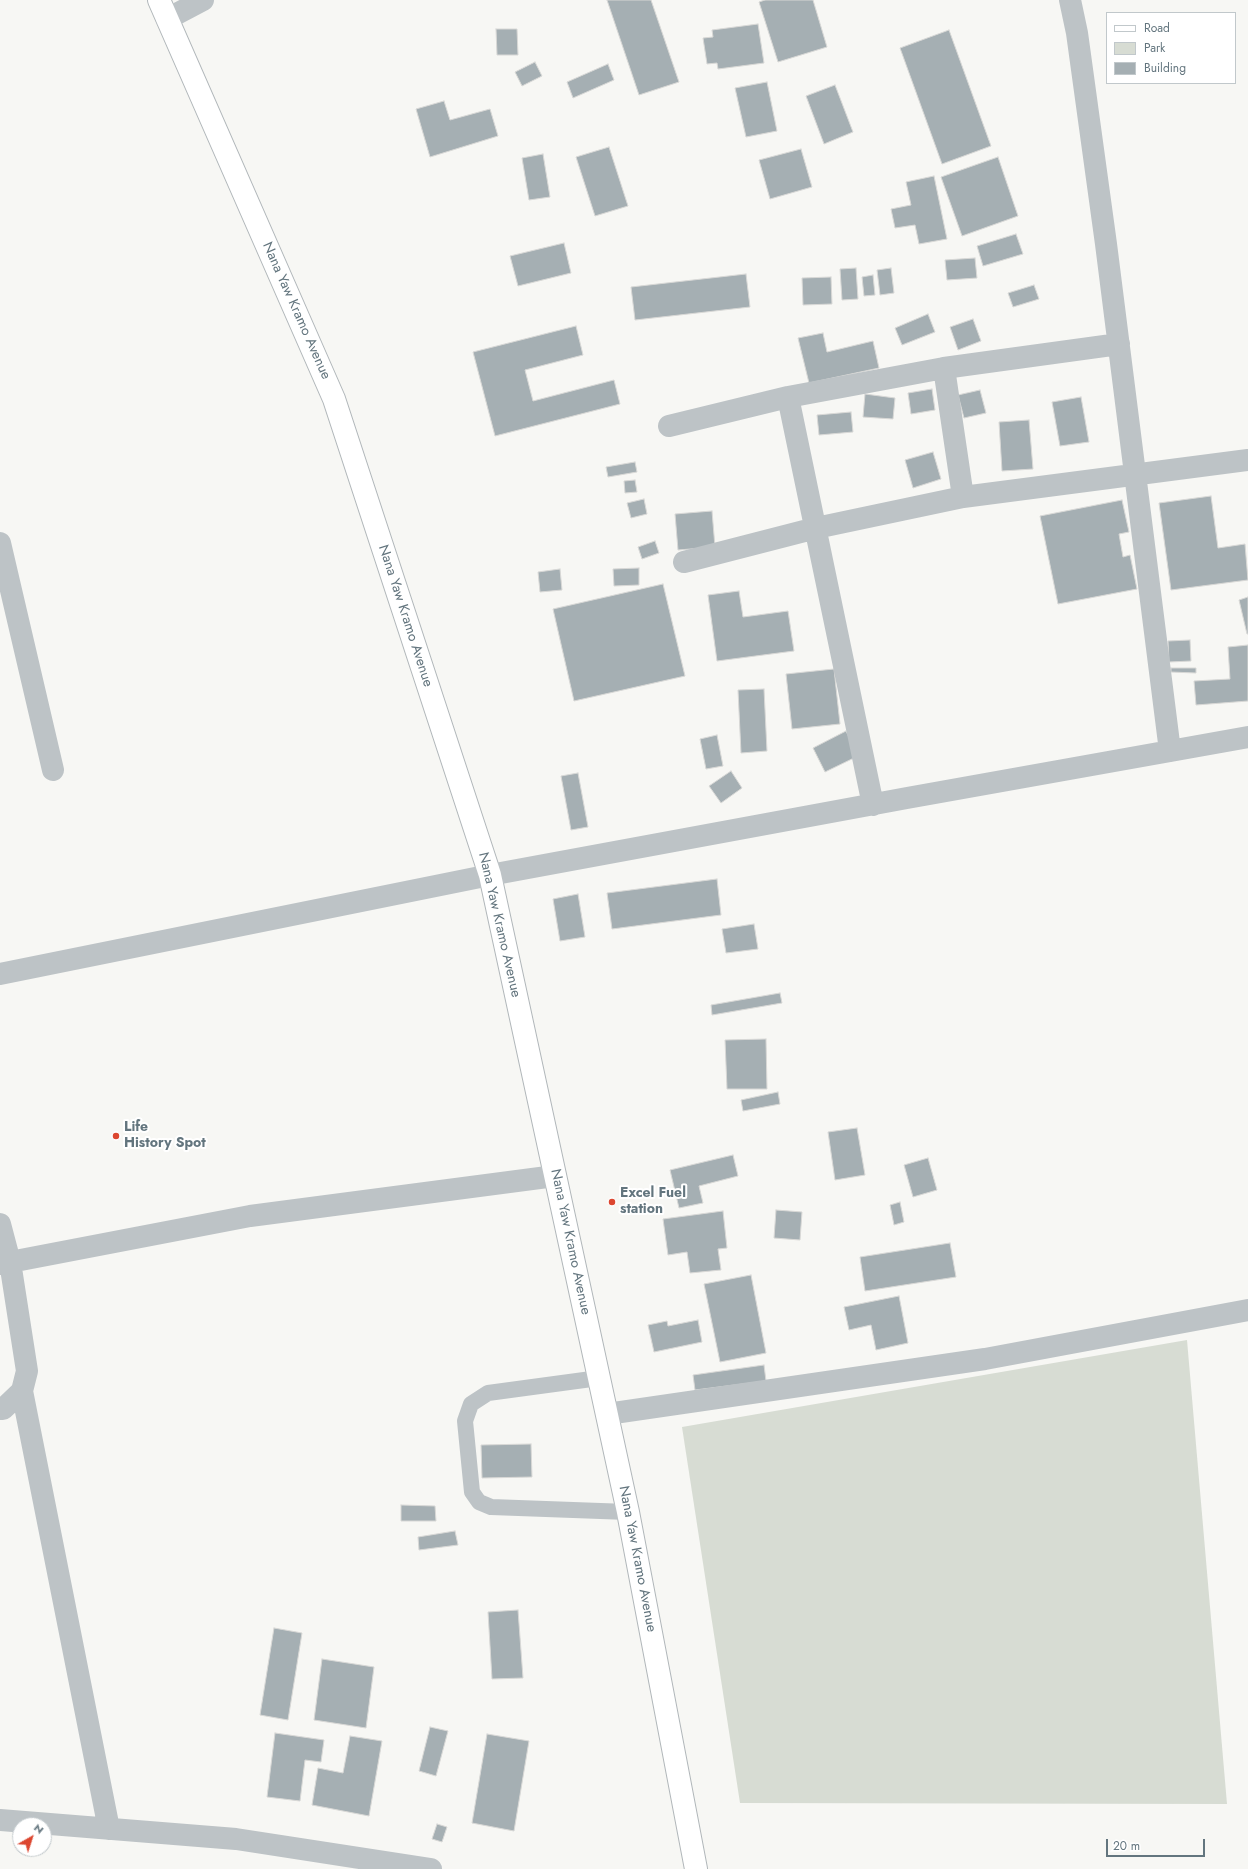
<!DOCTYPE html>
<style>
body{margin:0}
#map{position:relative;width:1248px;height:1869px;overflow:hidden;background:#f7f7f4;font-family:Jost,sans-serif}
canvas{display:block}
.legend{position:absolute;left:1106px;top:12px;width:130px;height:72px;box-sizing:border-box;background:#fff;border:1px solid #c1c8cb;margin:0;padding:5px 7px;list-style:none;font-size:12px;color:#63757e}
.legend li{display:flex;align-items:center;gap:8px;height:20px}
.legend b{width:20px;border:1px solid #c1c8cb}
.north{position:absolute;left:12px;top:1817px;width:40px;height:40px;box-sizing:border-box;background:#fff;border:1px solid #c1c8cb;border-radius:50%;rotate:39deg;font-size:11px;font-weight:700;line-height:16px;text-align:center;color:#63757e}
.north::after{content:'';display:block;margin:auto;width:14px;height:18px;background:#dc462f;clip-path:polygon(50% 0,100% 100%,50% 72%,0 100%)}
.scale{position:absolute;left:1106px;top:1839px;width:99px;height:18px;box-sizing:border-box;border:2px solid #63757e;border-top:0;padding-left:5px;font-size:12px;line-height:14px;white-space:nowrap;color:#63757e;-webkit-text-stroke:3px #fff;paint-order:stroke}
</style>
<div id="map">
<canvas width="1248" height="1869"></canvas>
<ul class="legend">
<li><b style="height:5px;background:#fff"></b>Road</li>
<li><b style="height:11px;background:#d7dcd3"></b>Park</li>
<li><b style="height:11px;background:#a5afb3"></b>Building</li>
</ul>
<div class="north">N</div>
<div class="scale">20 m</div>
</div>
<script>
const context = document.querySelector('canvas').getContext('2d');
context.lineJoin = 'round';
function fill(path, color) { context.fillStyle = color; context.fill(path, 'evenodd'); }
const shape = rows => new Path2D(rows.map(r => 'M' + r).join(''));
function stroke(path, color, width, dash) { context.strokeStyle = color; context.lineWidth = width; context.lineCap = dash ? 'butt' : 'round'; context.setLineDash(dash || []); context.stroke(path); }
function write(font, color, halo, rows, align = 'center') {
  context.font = font + ' Jost,sans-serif'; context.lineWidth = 4; context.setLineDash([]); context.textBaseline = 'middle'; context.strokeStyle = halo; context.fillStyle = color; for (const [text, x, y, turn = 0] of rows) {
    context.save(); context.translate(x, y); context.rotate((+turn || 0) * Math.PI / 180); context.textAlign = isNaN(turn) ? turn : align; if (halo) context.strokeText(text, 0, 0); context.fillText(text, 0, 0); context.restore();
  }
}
fill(shape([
 [1187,1340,1227,1804,740,1803,682,1427]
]), '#d7dcd3');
const building = shape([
 [607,0,651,0,679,82,639,95,607,0],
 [765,0,813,0,827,47,778,62,759,2,765,0],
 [758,24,764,63,718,69,717,63,707,64,703,38,713,37,712,30,758,24],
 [496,29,517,29,518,55,497,55,496,29],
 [949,30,991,146,942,164,900,48,949,30],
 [535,62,542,76,522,86,515,72,535,62],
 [608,64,614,80,573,98,567,82,608,64],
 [767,82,777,131,746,137,735,88,767,82],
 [835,85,853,132,824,144,806,96,835,85],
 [444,101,450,120,490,109,498,136,430,157,416,109,444,101],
 [609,147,628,206,595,216,576,157,609,147],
 [801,149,812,187,770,199,759,160,801,149],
 [543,154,550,197,529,200,522,158,543,154],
 [998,157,1018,216,962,236,941,177,998,157],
 [934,176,947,239,919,244,915,225,895,228,891,209,911,205,906,182,934,176],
 [1016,234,1023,254,983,266,977,246,1016,234],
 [564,243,571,273,518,286,510,256,564,243],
 [975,258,977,278,947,280,945,260,975,258],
 [856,268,858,299,842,300,840,269,856,268],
 [891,268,894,293,880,295,877,270,891,268],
 [746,274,750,307,635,320,631,287,746,274],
 [873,275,875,295,864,296,862,277,873,275],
 [831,277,832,304,803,305,802,278,831,277],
 [1034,285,1039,299,1013,307,1008,293,1034,285],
 [928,314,935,332,902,345,895,328,928,314],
 [973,319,981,341,958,350,950,327,973,319],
 [576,326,583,355,525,370,533,401,614,380,620,404,495,436,473,352,576,326],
 [823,333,827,352,873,341,879,368,809,383,798,338,823,333],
 [932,389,935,410,911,414,908,393,932,389],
 [980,390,986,413,964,418,958,395,980,390],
 [865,394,895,398,893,419,863,417,865,394],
 [1081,397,1089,442,1060,446,1052,402,1081,397],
 [851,412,853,432,819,435,817,415,851,412],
 [1029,420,1033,469,1002,471,999,422,1029,420],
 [933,452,941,479,913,488,905,460,933,452],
 [635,462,637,472,608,477,606,467,635,462],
 [635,480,637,492,625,493,624,481,635,480],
 [1211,496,1218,548,1245,544,1248,580,1171,590,1159,503,1211,496],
 [644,499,647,514,631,518,627,503,644,499],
 [1122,500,1129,532,1119,534,1123,557,1130,555,1137,589,1058,604,1040,516,1122,500],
 [712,511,715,547,678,550,675,514,712,511],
 [655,541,659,553,642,559,638,547,655,541],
 [639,568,639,585,614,586,613,569,639,568],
 [560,569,562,590,540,592,538,572,560,569],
 [663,584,685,676,574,701,553,609,663,584],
 [739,591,743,617,788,611,794,651,717,661,708,595,739,591],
 [1248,597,1248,634,1247,634,1239,600,1248,597],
 [1190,640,1191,661,1169,662,1168,641,1190,640],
 [1248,645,1248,701,1196,705,1194,681,1230,679,1228,647,1248,645],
 [1171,668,1196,668,1196,673,1171,672,1171,668],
 [834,669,840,724,792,729,786,674,834,669],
 [764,689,767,751,741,753,738,690,764,689],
 [846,731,858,756,825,772,813,748,846,731],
 [717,735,723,766,706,769,700,739,717,735],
 [731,771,742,788,721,803,709,786,731,771],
 [578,773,588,827,571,830,561,776,578,773],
 [717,879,721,915,612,929,607,893,717,879],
 [578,894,585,937,560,941,553,899,578,894],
 [754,924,758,949,726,953,722,929,754,924],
 [780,993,782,1003,712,1015,711,1005,780,993],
 [766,1039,767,1089,727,1089,725,1040,766,1039],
 [778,1092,780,1104,743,1111,741,1100,778,1092],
 [857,1128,865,1175,835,1180,828,1132,857,1128],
 [733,1155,738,1176,699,1186,703,1203,679,1208,670,1170,733,1155],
 [928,1158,937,1190,913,1197,904,1165,928,1158],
 [900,1202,904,1222,894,1225,890,1205,900,1202],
 [776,1210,802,1212,800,1240,774,1238,776,1210],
 [723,1211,727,1248,718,1249,721,1270,690,1273,687,1252,668,1255,663,1219,723,1211],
 [950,1243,956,1277,865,1291,860,1257,950,1243],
 [751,1275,766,1353,720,1362,704,1284,751,1275],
 [899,1296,908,1343,876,1350,871,1325,849,1330,844,1307,899,1296],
 [698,1320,702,1342,654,1352,648,1325,667,1321,668,1326,698,1320],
 [764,1365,766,1381,695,1390,693,1375,764,1365],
 [531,1444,532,1477,482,1478,481,1445,531,1444],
 [401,1505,435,1506,436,1521,401,1521,401,1505],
 [455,1531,458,1545,419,1550,418,1537,455,1531],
 [518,1610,523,1678,492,1679,488,1612,518,1610],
 [274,1628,302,1633,288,1720,260,1715,274,1628],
 [322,1659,374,1667,366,1728,314,1720,322,1659],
 [430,1727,448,1731,436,1776,419,1771,430,1727],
 [275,1733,324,1740,321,1762,305,1760,300,1801,267,1797,275,1733],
 [487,1734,529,1741,514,1831,472,1823,487,1734],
 [350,1736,382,1741,369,1816,312,1805,318,1768,343,1773,350,1736],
 [437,1824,447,1827,442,1842,432,1839,437,1824]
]);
fill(building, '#a5afb3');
stroke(building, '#d8d8d6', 1);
const primary = shape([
 [159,0,334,399,490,875,628,1512,696,1869]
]);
stroke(primary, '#b1b7ba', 24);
stroke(shape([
 [599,1378,488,1393,471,1404,465,1421,472,1492,479,1502,491,1507,628,1512]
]), '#bdc3c6', 16);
stroke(shape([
 [1070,0,1077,33,1106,244,1170,751],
 [167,19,203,0],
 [944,368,963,497],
 [788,397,873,805],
 [669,426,788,397,944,368,1119,344],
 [0,543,53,770],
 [684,562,816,528,963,497,1248,460],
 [0,974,490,875,907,798,1248,737],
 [0,1224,10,1262,27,1371,22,1391,3,1409,0,1409],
 [0,1264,250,1216,555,1176],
 [22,1391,109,1829],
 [607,1414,985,1359,1248,1310],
 [0,1820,236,1839,431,1869]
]), '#bdc3c6', 22);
stroke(primary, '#fff', 22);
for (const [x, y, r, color] of [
 [116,1136,4,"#dc462f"],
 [612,1202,4,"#dc462f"]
]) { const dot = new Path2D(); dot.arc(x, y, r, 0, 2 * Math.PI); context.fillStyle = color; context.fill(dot); stroke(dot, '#fff', 1.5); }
write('14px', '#63757e', '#fff', [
 ["Nana Yaw Kramo Avenue",296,311,66],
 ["Nana Yaw Kramo Avenue",405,616,72],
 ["Nana Yaw Kramo Avenue",499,925,77],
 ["Nana Yaw Kramo Avenue",570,1242,78],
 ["Nana Yaw Kramo Avenue",637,1559,79]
]);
write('bold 14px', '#63757e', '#fff', [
 ["Life",124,1128],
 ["History Spot",124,1144],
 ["Excel Fuel",620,1194],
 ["station",620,1210]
], 'left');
</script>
